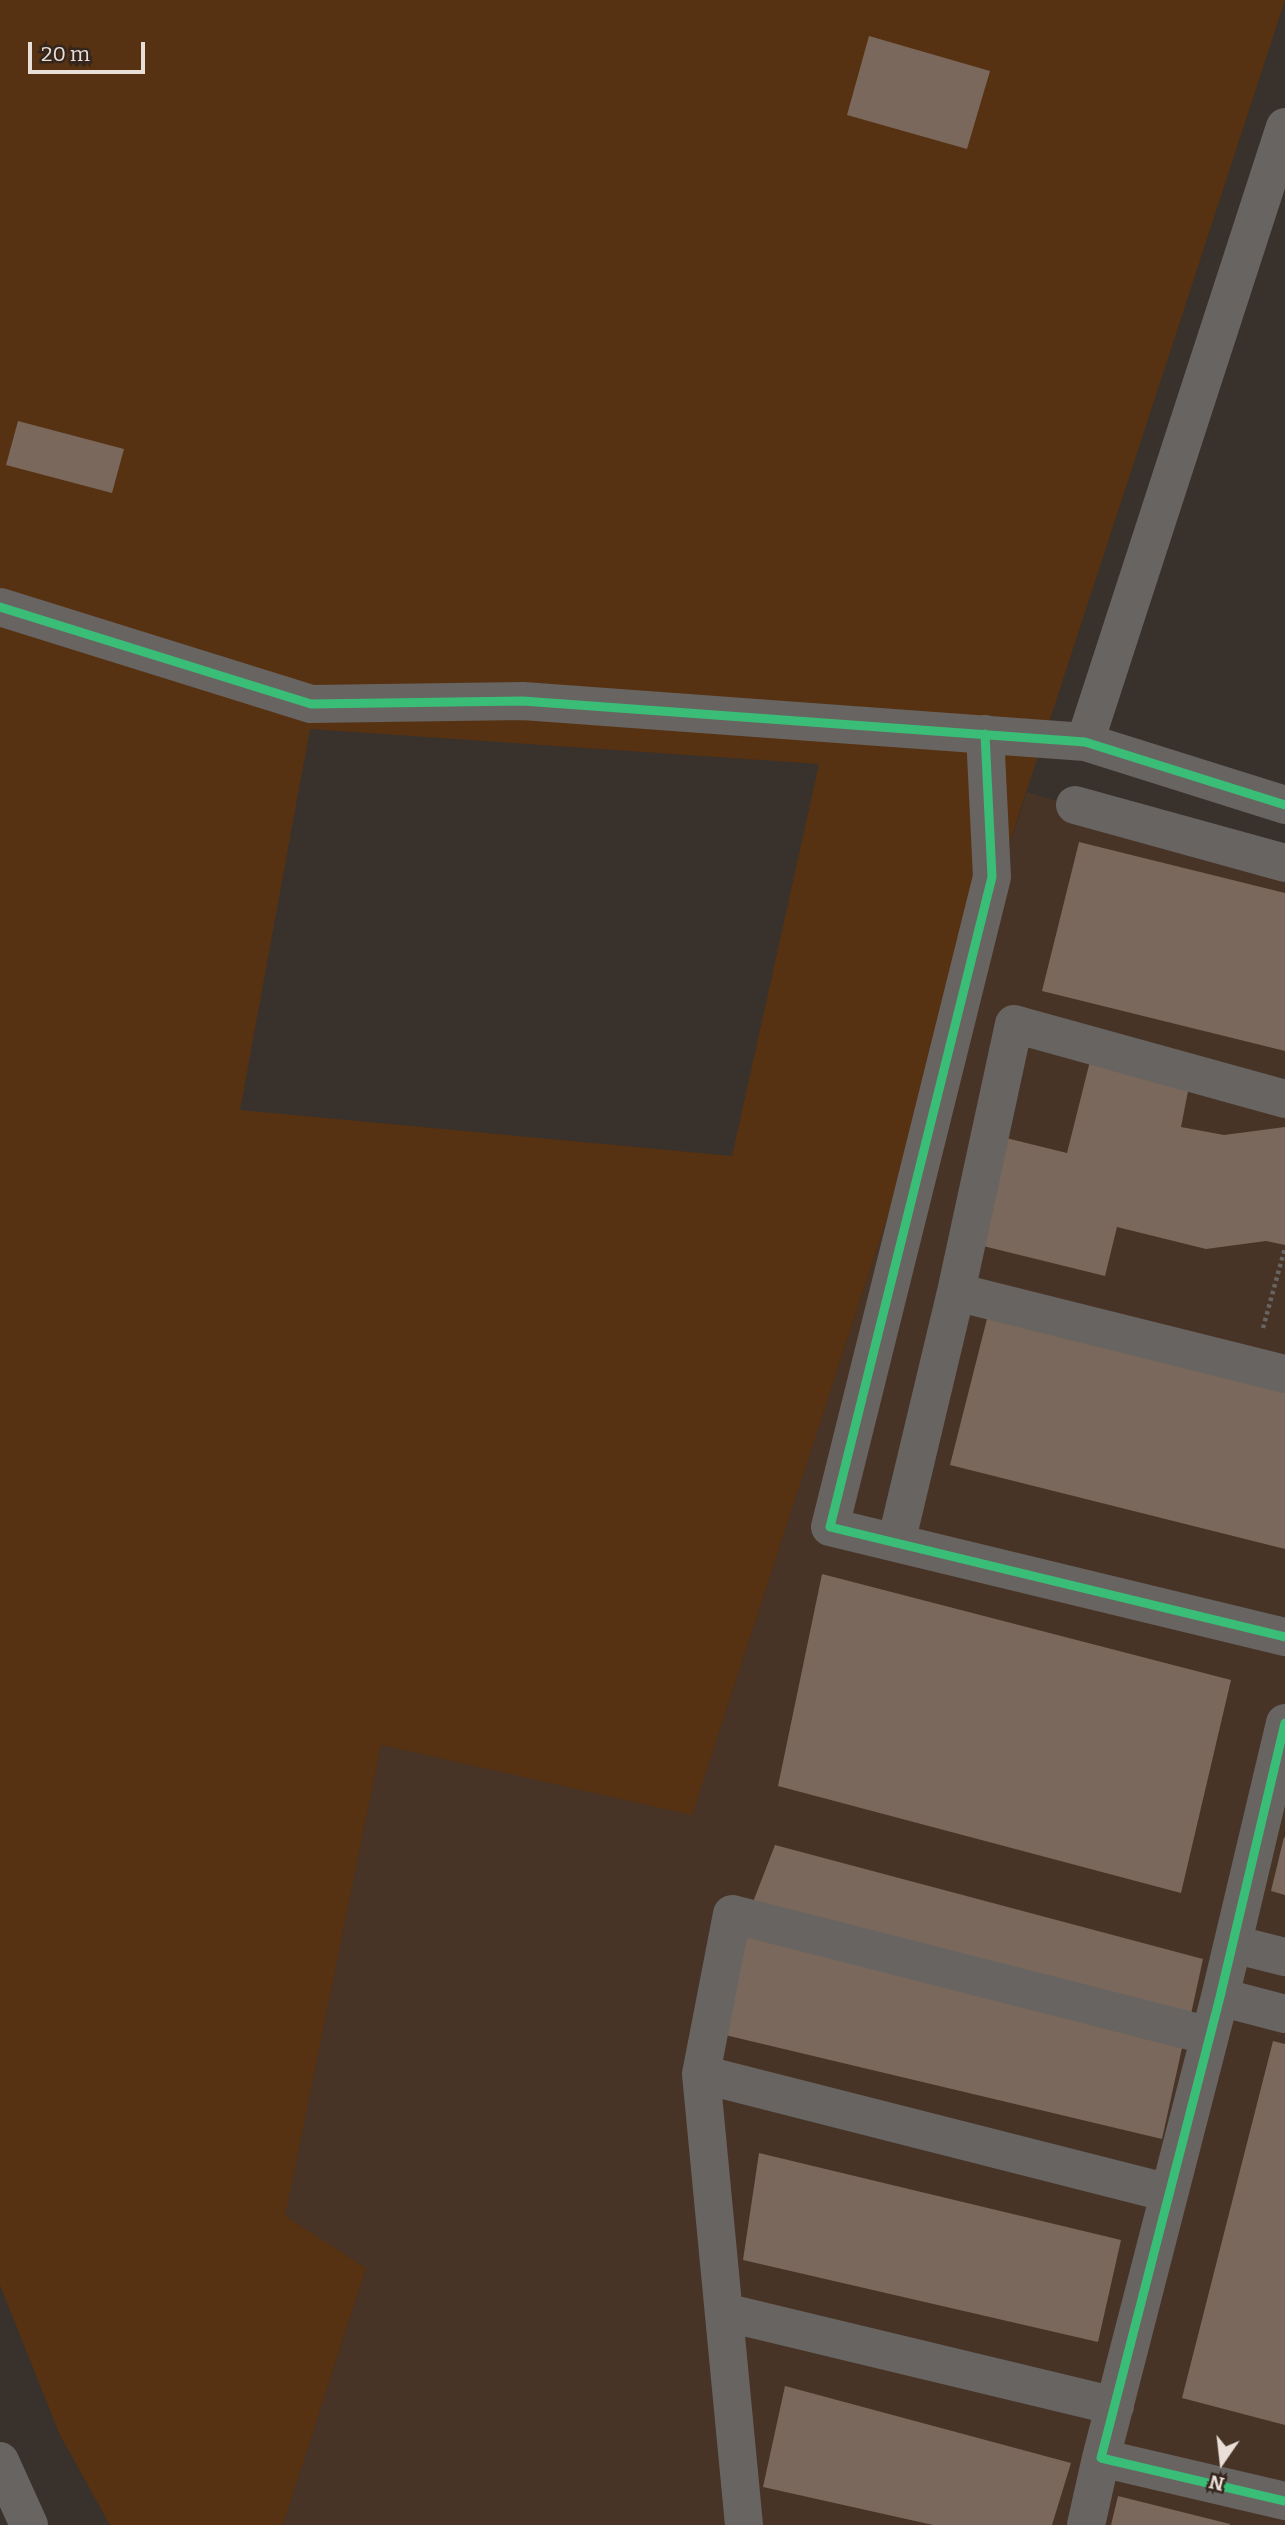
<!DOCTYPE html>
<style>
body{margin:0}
#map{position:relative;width:1285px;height:2525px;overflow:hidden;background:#39312b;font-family:Bitter,serif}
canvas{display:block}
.north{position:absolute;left:1187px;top:2427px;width:70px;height:70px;-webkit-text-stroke:5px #34261c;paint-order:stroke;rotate:194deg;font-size:19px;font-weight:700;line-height:28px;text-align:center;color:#e9dfd8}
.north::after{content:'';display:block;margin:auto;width:24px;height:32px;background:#e9dfd8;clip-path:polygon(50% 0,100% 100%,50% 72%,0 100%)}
.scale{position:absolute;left:28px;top:42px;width:117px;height:32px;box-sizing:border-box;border:4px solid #e9dfd8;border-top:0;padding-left:9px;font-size:21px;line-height:24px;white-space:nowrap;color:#e9dfd8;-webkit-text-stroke:5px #34261c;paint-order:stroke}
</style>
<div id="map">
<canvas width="1285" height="2525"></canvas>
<div class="north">N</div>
<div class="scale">20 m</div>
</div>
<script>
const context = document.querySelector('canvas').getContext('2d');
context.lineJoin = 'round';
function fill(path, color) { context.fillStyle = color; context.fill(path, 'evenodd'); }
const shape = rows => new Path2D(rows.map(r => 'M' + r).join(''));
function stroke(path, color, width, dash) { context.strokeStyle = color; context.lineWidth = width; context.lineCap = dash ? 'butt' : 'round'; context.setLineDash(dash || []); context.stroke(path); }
fill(shape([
 [1027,792,1285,870,1285,2525,283,2525,366,2268,284,2216,381,1745,692,1814]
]), '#473426');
fill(shape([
 [0,0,1285,0,692,1815,381,1745,285,2216,366,2268,283,2525,110,2525,60,2435,0,2285],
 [310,729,819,764,732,1156,240,1110]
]), '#563212');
fill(shape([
 [869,36,990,71,967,149,847,115],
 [18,421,124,449,112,493,6,465],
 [1079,842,1285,893,1285,1051,1042,991],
 [1091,1057,1190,1081,1181,1127,1224,1135,1285,1127,1285,1245,1266,1241,1206,1249,1117,1227,1105,1276,975,1244,1002,1137,1067,1153],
 [989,1311,1285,1384,1285,1549,950,1465],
 [822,1574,1231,1680,1181,1893,778,1786],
 [1284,1837,1285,1838,1285,1895,1271,1891],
 [775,1845,1203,1959,1191,2014,753,1902],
 [747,1935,1182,2048,1162,2139,725,2035],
 [1273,2041,1285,2044,1285,2425,1182,2398],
 [759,2153,1121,2240,1098,2342,743,2260],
 [785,2386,1071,2463,1052,2525,933,2525,763,2487],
 [1118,2496,1230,2524,1230,2525,1111,2525]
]), '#79685b');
stroke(shape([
 [1263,1328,1285,1248]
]), '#686461', 4.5, [3.5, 3.5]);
stroke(shape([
 [0,607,311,704,523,701,1085,742,1285,805],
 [985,734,992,877,830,1527,1285,1637],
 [1085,742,1285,127],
 [1075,805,1285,863],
 [956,1292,1014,1024,1285,1099],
 [896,1543,956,1292,1285,1374],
 [1285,1723,1220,1997,1101,2458,1285,2501],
 [1233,1944,1285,1957],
 [1220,1997,1285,2014],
 [701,2074,732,1914,1210,2036],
 [724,2312,1115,2406],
 [0,2461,29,2525],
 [744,2525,701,2074,1169,2193],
 [1086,2525,1101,2458]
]), '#686461', 38);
stroke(shape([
 [0,607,311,704,523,701,1085,742,1285,805],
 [985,734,992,877,830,1527,1285,1637],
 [1285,1723,1220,1997,1101,2458,1285,2501]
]), '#3abd76', 9);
</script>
